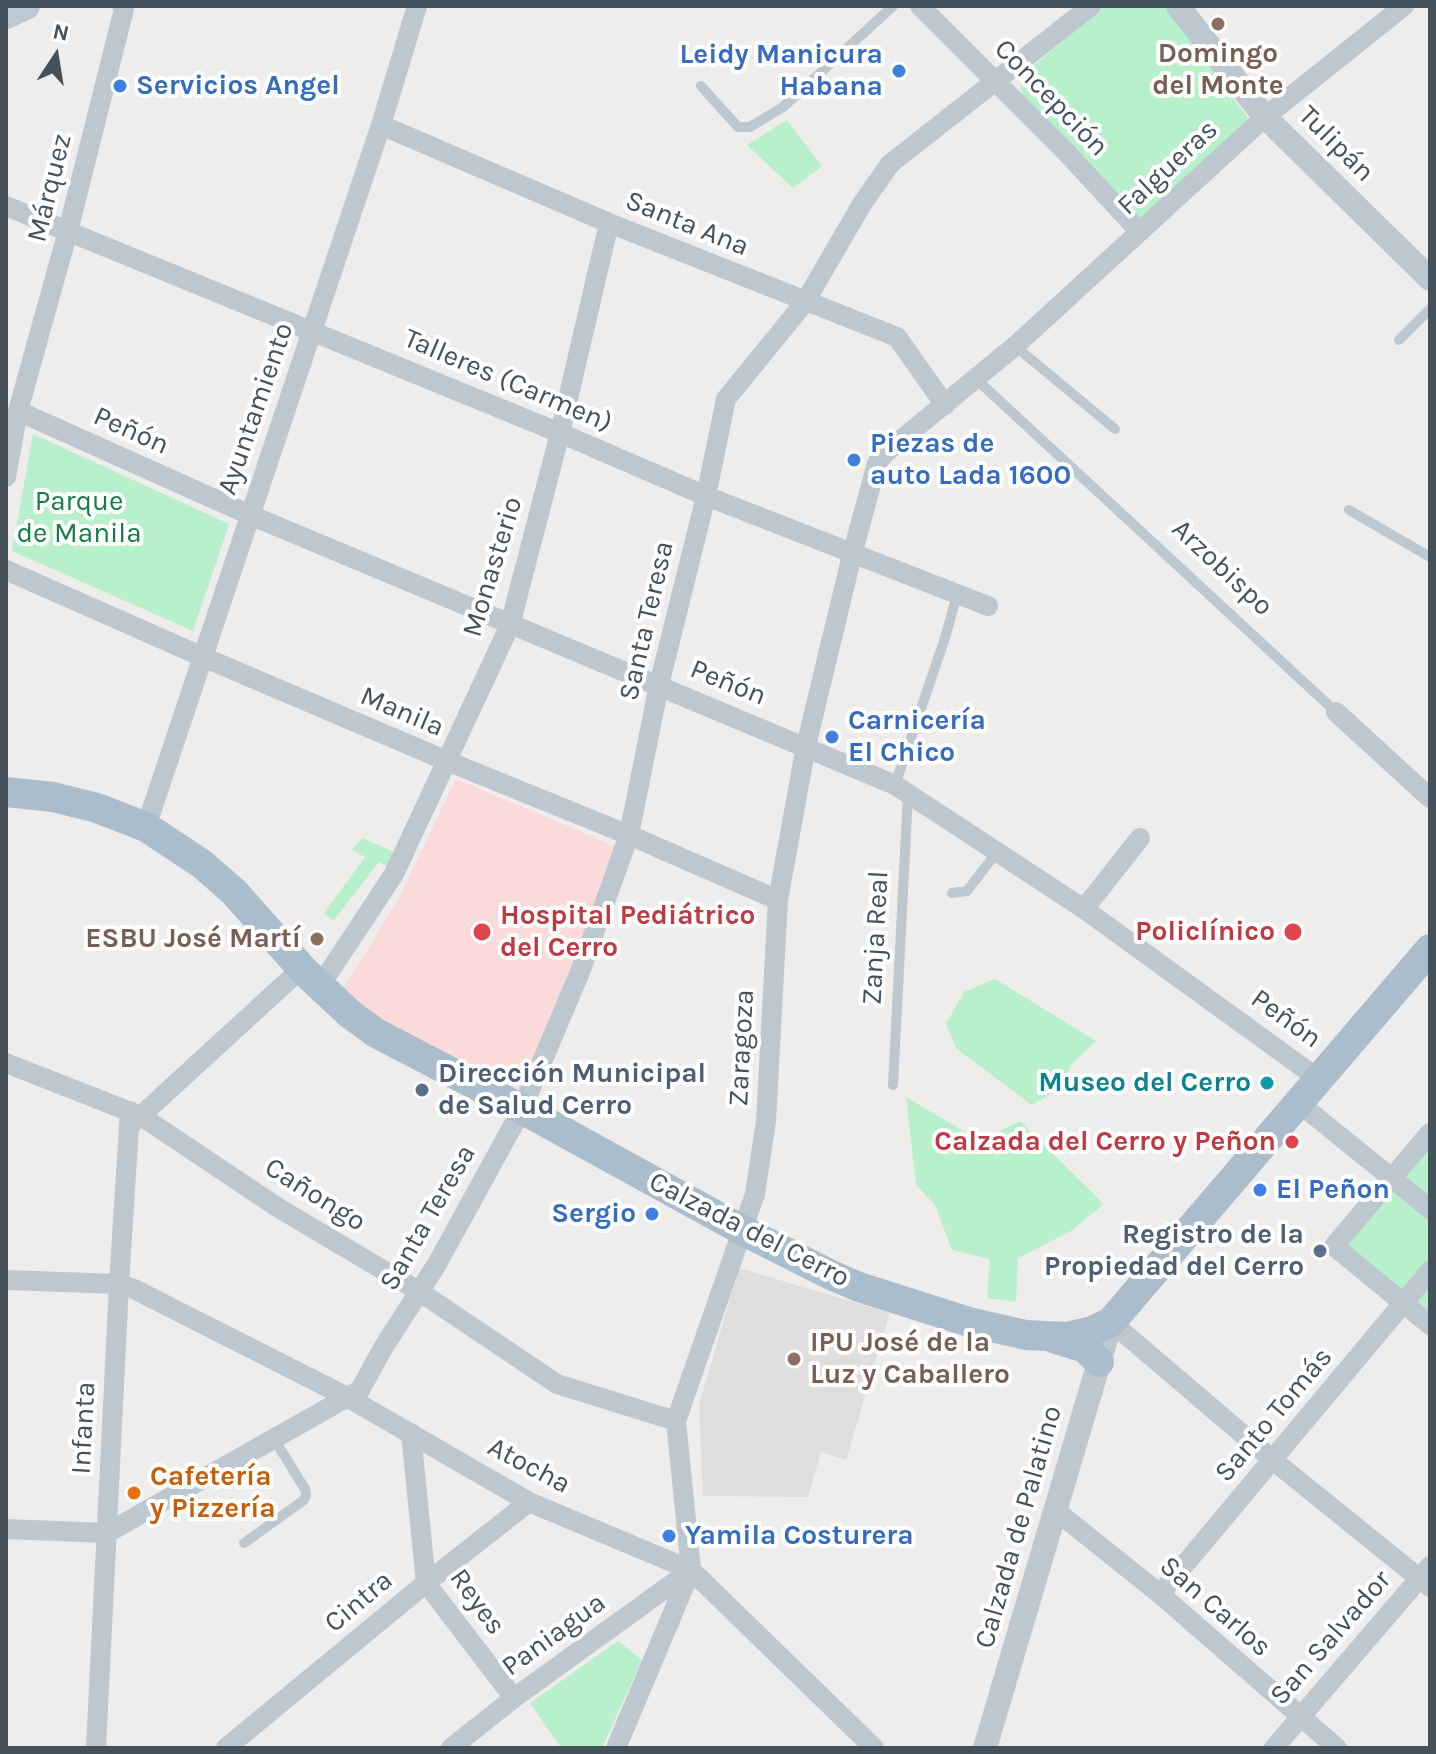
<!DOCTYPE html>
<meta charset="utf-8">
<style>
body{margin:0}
#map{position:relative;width:1436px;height:1754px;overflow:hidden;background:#efecec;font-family:Karla,sans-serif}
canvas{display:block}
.frame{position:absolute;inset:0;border:8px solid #44515a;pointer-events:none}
.north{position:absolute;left:16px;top:16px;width:80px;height:80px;-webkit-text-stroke:6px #fff;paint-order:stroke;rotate:12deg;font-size:22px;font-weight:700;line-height:32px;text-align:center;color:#44515a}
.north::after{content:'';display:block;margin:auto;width:28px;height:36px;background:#44515a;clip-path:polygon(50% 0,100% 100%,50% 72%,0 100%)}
</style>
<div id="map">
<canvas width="1436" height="1754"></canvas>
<div class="frame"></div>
<div class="north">N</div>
</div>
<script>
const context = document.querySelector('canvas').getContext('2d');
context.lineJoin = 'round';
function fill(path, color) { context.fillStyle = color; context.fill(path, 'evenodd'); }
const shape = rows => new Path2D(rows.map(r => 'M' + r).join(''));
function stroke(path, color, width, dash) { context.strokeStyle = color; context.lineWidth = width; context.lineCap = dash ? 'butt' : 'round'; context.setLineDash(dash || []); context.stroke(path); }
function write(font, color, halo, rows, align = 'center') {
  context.font = font + ' Karla,sans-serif'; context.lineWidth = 8; context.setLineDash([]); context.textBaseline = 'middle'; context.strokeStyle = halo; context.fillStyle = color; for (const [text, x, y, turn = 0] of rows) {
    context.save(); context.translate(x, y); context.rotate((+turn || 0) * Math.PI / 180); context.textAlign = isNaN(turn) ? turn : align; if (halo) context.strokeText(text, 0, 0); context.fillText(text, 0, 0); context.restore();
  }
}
fill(shape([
 [739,1268,890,1313,846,1460,821,1452,808,1497,703,1496,699,1405]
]), '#e0ddde');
fill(shape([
 [456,779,619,848,522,1091,400,1032,341,992,396,904]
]), '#fbdbd9');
fill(shape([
 [1104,6,1167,6,1248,118,1243,129,1147,219,1138,218,1022,94,1019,78],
 [787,120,822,166,793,188,747,145],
 [33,434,229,524,193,631,12,551],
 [362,838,398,854,391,869,379,862,333,921,324,913,365,857,352,850],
 [995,979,1096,1041,1072,1064,1061,1088,1032,1105,956,1048,946,1024,964,992],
 [906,1097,980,1141,1020,1121,1104,1204,1071,1231,1018,1258,1016,1302,987,1298,990,1259,952,1250,935,1205,916,1185],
 [1430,1139,1430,1320,1339,1245],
 [618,1641,642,1660,602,1748,561,1748,530,1703]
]), '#b7f0ca');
stroke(shape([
 [701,86,738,127,750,127,783,107,893,6],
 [1399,340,1430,309],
 [1015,346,1115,429],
 [976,379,1336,712],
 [1349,510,1430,557],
 [895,785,945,638,957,595],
 [952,893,967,891,997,852],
 [893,1085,908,794],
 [244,1543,304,1500,306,1495,305,1489,274,1439]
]), '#bcc7cf', 10);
stroke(shape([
 [920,6,1066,152,1140,232],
 [381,125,609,223,897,337,945,405],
 [6,206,560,433,706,496,988,606],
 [18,411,250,515,895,785,1084,909,1320,1080],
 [6,477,18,411,68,231,124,9,122,6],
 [6,570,203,657,447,761,629,835,778,900],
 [1336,712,1430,798],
 [146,827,381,125,417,6],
 [1084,909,1140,838],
 [320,986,394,874,510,625,560,433,609,223],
 [6,1063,141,1116,277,1207,420,1292,557,1384,676,1421],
 [1300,1104,1430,1209],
 [134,1122,302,968],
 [1430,1133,1334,1246,1430,1325],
 [6,1280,119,1284,134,1289,347,1397,529,1502,691,1570,874,1748],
 [1111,1322,1274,1461,1430,1587],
 [411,1433,426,1583,514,1698],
 [1055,1510,1160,1594,1337,1748],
 [6,1529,107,1533,360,1390,383,1348,437,1264,522,1109,580,972,629,835,659,685,706,496,726,399,805,302,862,204,890,164,1091,6],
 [1160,1594,1430,1271],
 [96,1748,119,1284,130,1111],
 [226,1748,426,1583,529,1502],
 [451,1748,514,1698,691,1570],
 [616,1748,691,1570,676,1421,755,1194,766,1121,778,900,806,746,852,555,877,463,885,453,1015,346,1265,117,1404,6],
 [1274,1748,1430,1566]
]), '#bcc7cf', 20);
stroke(shape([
 [1178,6,1265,117,1430,279],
 [985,1748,1111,1322]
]), '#bcc7cf', 24);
stroke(shape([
 [6,15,26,6]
]), '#bbc9d4', 28);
stroke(shape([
 [6,792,53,797,97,808,146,827,202,864,234,892,304,971,350,1014,376,1033,522,1109,742,1230,831,1275,859,1287,969,1322,1026,1335,1066,1337,1092,1331,1111,1322,1430,949],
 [1053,1338,1085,1348,1099,1362]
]), '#aabdcd', 30);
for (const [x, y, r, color] of [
 [1218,24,8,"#8d6e63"],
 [899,71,8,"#3f7fe0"],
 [120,86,8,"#3f7fe0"],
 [854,460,8,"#3f7fe0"],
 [832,737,8,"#3f7fe0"],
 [482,932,10,"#e0444e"],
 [1293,932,10,"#e0444e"],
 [317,939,8,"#8d6e63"],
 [1267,1083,8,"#0f9aa8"],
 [422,1090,8,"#5c6f8a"],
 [1292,1142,8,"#e0444e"],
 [1260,1190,8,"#3f7fe0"],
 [652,1214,8,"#3f7fe0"],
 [1320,1251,8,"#5c6f8a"],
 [794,1359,8,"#8d6e63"],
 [134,1493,8,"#e8710a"],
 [669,1536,8,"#3f7fe0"]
]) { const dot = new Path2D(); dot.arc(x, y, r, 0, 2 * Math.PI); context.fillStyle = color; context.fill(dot); stroke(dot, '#fff', 3); }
write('bold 28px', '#785e54', '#fff', [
 ["Domingo",1218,54],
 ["del Monte",1218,86],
 ["ESBU José Martí",301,939,"right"],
 ["IPU José de la",810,1343,"left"],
 ["Luz y Caballero",810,1375,"left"]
]);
write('bold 28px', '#366cbe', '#fff', [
 ["Leidy Manicura",883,55,"right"],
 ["Habana",883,87,"right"],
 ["Servicios Angel",136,86],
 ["Piezas de",870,444],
 ["auto Lada 1600",870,476],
 ["Carnicería",848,721],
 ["El Chico",848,753],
 ["El Peñon",1276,1190],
 ["Sergio",636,1214,"right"],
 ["Yamila Costurera",685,1536]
], 'left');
write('28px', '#44515a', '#fff', [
 ["Concepción",1051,98,46],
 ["Tulipán",1336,144,45],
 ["Falgueras",1168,168,-43],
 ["Márquez",50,188,-76],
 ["Santa Ana",687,224,22],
 ["Talleres (Carmen)",508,381,23],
 ["Ayuntamiento",256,409,-71],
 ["Peñón",131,431,24],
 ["Monasterio",493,567,-73],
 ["Arzobispo",1222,568,43],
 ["Santa Teresa",647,621,-77],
 ["Peñón",728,683,22],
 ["Manila",402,712,23],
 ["Zanja Real",876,938,-87],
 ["Peñón",1286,1019,36],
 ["Zaragoza",742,1048,-87],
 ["Cañongo",315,1195,32],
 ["Santa Teresa",428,1218,-60],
 ["Calzada del Cerro",749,1230,27],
 ["Santo Tomás",1274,1415,-50],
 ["Infanta",84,1428,-87],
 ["Atocha",529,1466,28],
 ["Calzada de Palatino",1019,1527,-74],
 ["Cintra",359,1602,-40],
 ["Reyes",477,1602,54],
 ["San Carlos",1215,1607,41],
 ["Paniagua",554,1635,-36],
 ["San Salvador",1331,1638,-49]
]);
write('28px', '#137d43', '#fff', [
 ["Parque",79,502],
 ["de Manila",79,534]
]);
write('bold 28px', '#be3a42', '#fff', [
 ["Hospital Pediátrico",500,916,"left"],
 ["del Cerro",500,948,"left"],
 ["Policlínico",1275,932],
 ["Calzada del Cerro y Peñon",1276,1142]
], 'right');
write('bold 28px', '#4e5e75', '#fff', [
 ["Dirección Municipal",438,1074],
 ["de Salud Cerro",438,1106],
 ["Registro de la",1304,1235,"right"],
 ["Propiedad del Cerro",1304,1267,"right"]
], 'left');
write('bold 28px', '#0d838f', '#fff', [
 ["Museo del Cerro",1251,1083]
], 'right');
write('bold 28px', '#c56008', '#fff', [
 ["Cafetería",150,1477],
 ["y Pizzería",150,1509]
], 'left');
</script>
